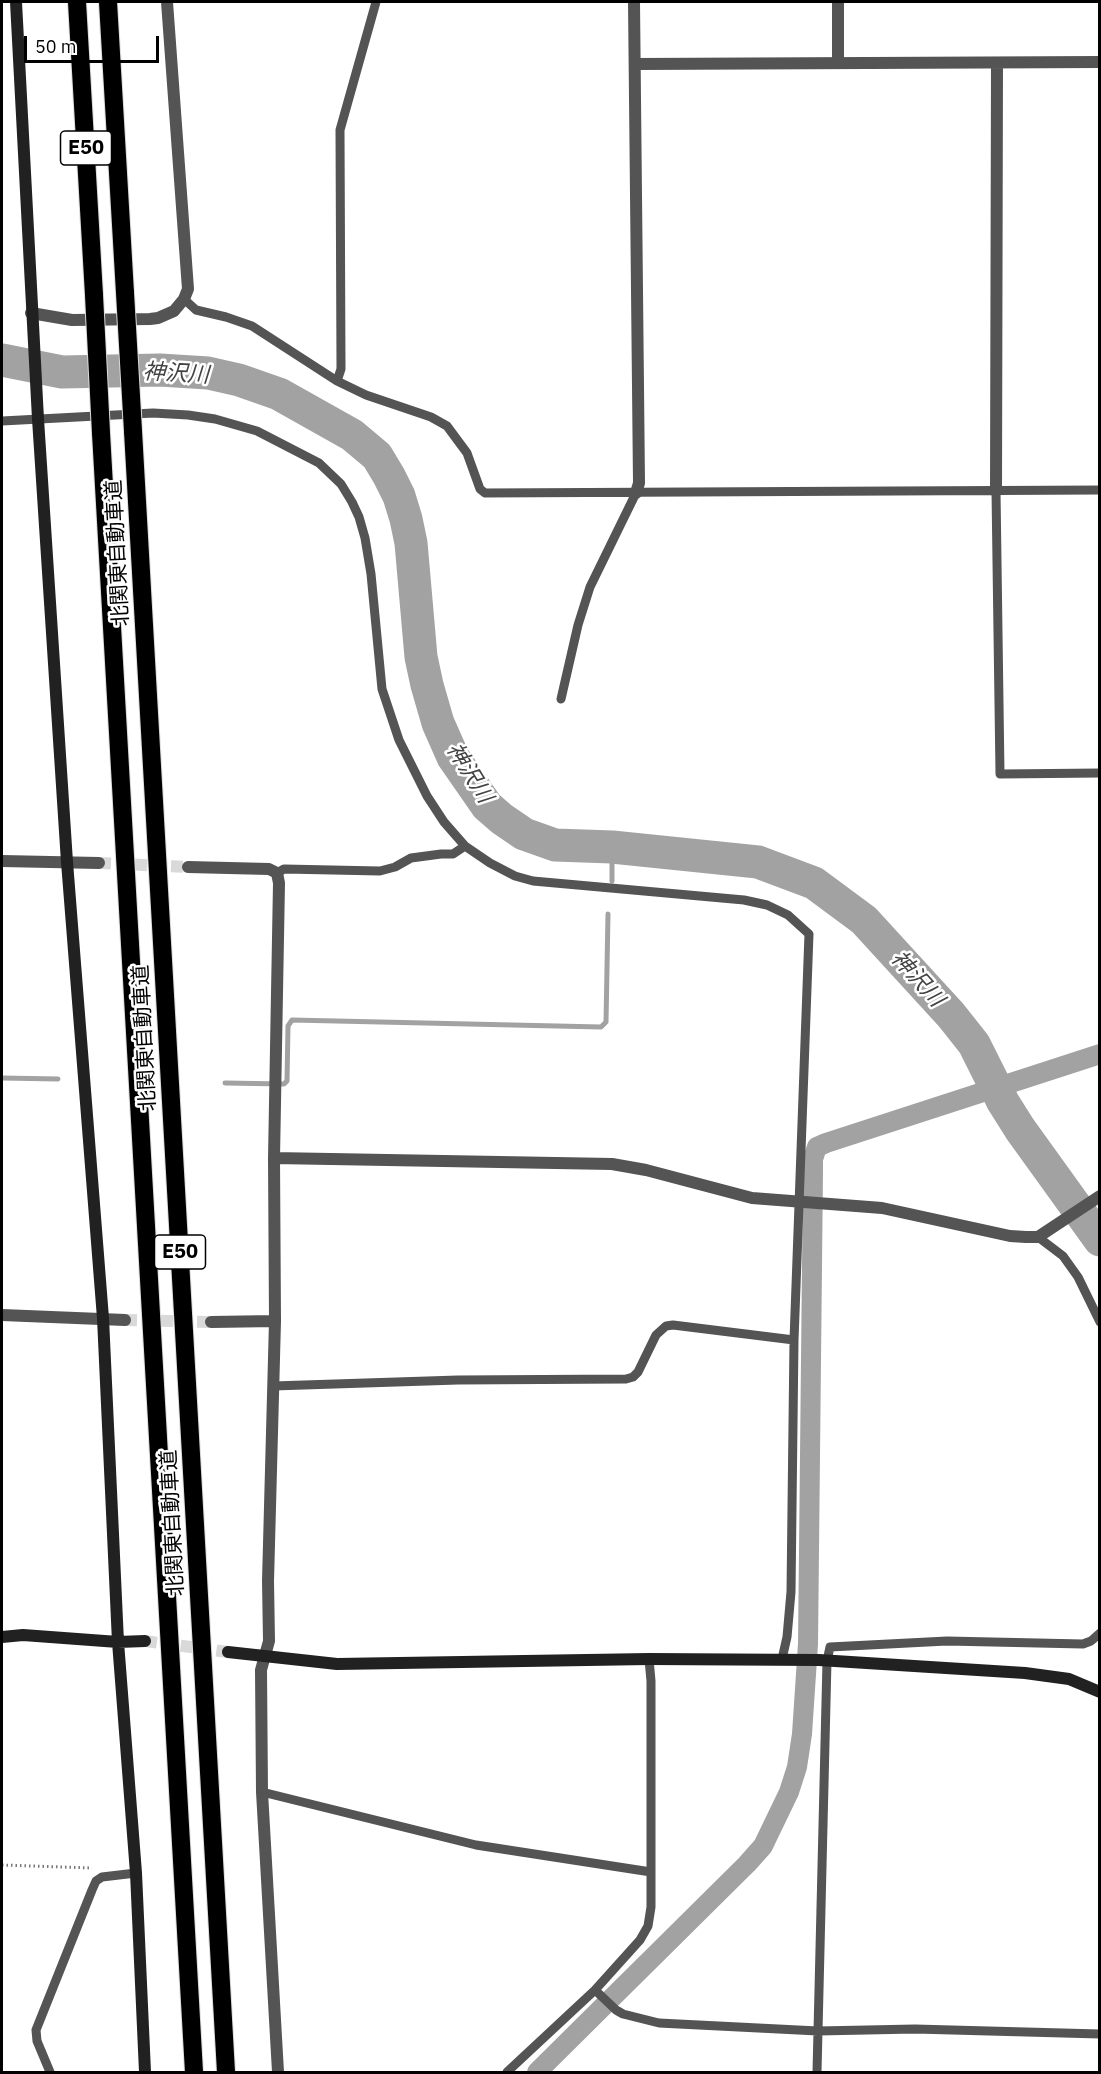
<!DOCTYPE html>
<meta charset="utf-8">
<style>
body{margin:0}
#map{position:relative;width:1101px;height:2074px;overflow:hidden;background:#fff;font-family:"IBM Plex Sans",sans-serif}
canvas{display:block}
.frame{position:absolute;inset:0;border:3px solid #000;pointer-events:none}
.scale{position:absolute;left:24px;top:36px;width:135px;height:27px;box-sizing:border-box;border:3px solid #000;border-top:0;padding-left:8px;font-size:18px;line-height:21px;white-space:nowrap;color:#000;-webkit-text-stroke:4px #fff;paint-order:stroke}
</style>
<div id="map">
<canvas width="1101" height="2074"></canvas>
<div class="frame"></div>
<div class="scale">50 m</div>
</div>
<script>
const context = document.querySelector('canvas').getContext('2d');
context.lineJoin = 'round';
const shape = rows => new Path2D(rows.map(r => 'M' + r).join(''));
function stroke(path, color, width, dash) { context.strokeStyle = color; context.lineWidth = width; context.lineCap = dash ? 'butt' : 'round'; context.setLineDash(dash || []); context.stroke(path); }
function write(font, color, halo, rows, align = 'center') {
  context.font = font + ' "IBM Plex Sans","Noto Sans JP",sans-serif'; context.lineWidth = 5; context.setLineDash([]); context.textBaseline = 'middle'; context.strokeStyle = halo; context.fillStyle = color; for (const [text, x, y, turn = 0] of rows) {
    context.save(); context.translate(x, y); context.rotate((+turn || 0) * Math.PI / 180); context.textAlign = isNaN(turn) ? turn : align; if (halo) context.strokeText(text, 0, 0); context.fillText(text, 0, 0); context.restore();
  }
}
stroke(shape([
 [612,881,612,847],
 [2,1078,58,1079],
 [225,1083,284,1084,287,1081,288,1026,292,1020,601,1027,606,1022,608,914]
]), '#a2a2a2', 5);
stroke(shape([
 [537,2072,747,1864,763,1846,789,1792,797,1767,802,1734,808,1644,813,1171,813,1159,817,1147,826,1143,1100,1054]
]), '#a2a2a2', 20);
stroke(shape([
 [2,360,62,372,160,370,208,373,239,380,279,394,352,435,377,456,389,476,399,496,406,519,411,543,421,657,427,685,438,723,453,757,487,806,502,819,524,834,555,845,612,847,758,862,814,883,864,920,951,1015,974,1044,1003,1102,1020,1129,1100,1240]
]), '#a2a2a2', 33);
stroke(shape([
 [99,863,188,867],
 [125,1320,211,1322]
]), '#d9d9d9', 12, [12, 6]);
stroke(shape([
 [145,1641,228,1652]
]), '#d9d9d9', 12, [12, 6]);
const highway = shape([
 [77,2,94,295],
 [108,2,125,293],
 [133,431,226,2072],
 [101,433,194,2072]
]);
stroke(highway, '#dbdbdb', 20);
stroke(shape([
 [2,1865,92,1868]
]), '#767676', 3, [1.5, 3]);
stroke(shape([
 [184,299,196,310,226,317,252,326,337,381,366,395,431,417,447,426,467,453,480,489,485,493,1100,490],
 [337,381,341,369,340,130,376,2],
 [2,421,153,413,188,415,215,419,257,431,319,463,341,484,352,502,359,517,365,538,371,574,382,689,399,740,427,796,444,822,465,846,490,863,515,876,533,881,744,900,767,905,788,915,809,934,794,1340,791,1592,787,1637,782,1659],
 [996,491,1000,774,1100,773],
 [561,699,578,625,590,587,636,493],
 [277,873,284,869,380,871,395,867,411,858,441,854,453,854,465,846],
 [1038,1237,1063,1256,1078,1277,1100,1322],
 [273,1386,458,1380,626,1379,633,1377,638,1372,656,1335,666,1326,673,1325,794,1340],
 [262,1792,476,1845,651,1872],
 [595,1990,616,2010,623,2014,659,2023,818,2031,915,2029,1100,2034],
 [50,2072,37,2041,36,2030,92,1890,96,1881,102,1877,136,1873],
 [507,2072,595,1990,640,1940,648,1926,651,1907,651,1681,649,1659],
 [817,2072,827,1661,830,1647,947,1641,1083,1644,1091,1641,1100,1633]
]), '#545454', 9);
stroke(shape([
 [634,2,639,483,636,493],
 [838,2,838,63],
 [635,64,1100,62],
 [31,313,72,320,150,319,158,318,174,311,184,299,188,289,167,2],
 [996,491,997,63],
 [2,861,99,863],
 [188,867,269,869,277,873,279,883,274,1158,275,1321,268,1581,269,1641,261,1670,262,1792,278,2072],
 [274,1158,612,1164,646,1170,752,1198,882,1208,1010,1236,1026,1237,1038,1237,1100,1196],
 [2,1315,125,1320],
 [211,1322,275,1321]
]), '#545454', 12);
stroke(shape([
 [16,2,38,419,67,862,103,1318,118,1642,136,1873,145,2072],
 [2,1637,23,1635,118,1642,145,1641],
 [228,1652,337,1664,649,1659,819,1660,1025,1673,1069,1679,1100,1692]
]), '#212121', 12);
stroke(highway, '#000', 18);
const highwayBridge = shape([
 [125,293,133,431],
 [94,295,101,433]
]);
stroke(highwayBridge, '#dbdbdb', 20, []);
stroke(highwayBridge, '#000', 18);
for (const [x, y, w] of [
 [86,148,51],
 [180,1252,51]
]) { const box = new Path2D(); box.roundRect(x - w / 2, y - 17, w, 34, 4.5); context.fillStyle = '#fff'; context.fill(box); stroke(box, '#000', 1.5); }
write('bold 20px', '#000', null, [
 ["E50",86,148],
 ["E50",180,1252]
]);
write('21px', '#000', '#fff', [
 ["北関東自動車道",118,553,-93],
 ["北関東自動車道",145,1038,-93],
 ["北関東自動車道",173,1523,-93]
]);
write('italic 22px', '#434343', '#fff', [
 ["神沢川",176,374,3],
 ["神沢川",469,773,58],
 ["神沢川",917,979,48]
]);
</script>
